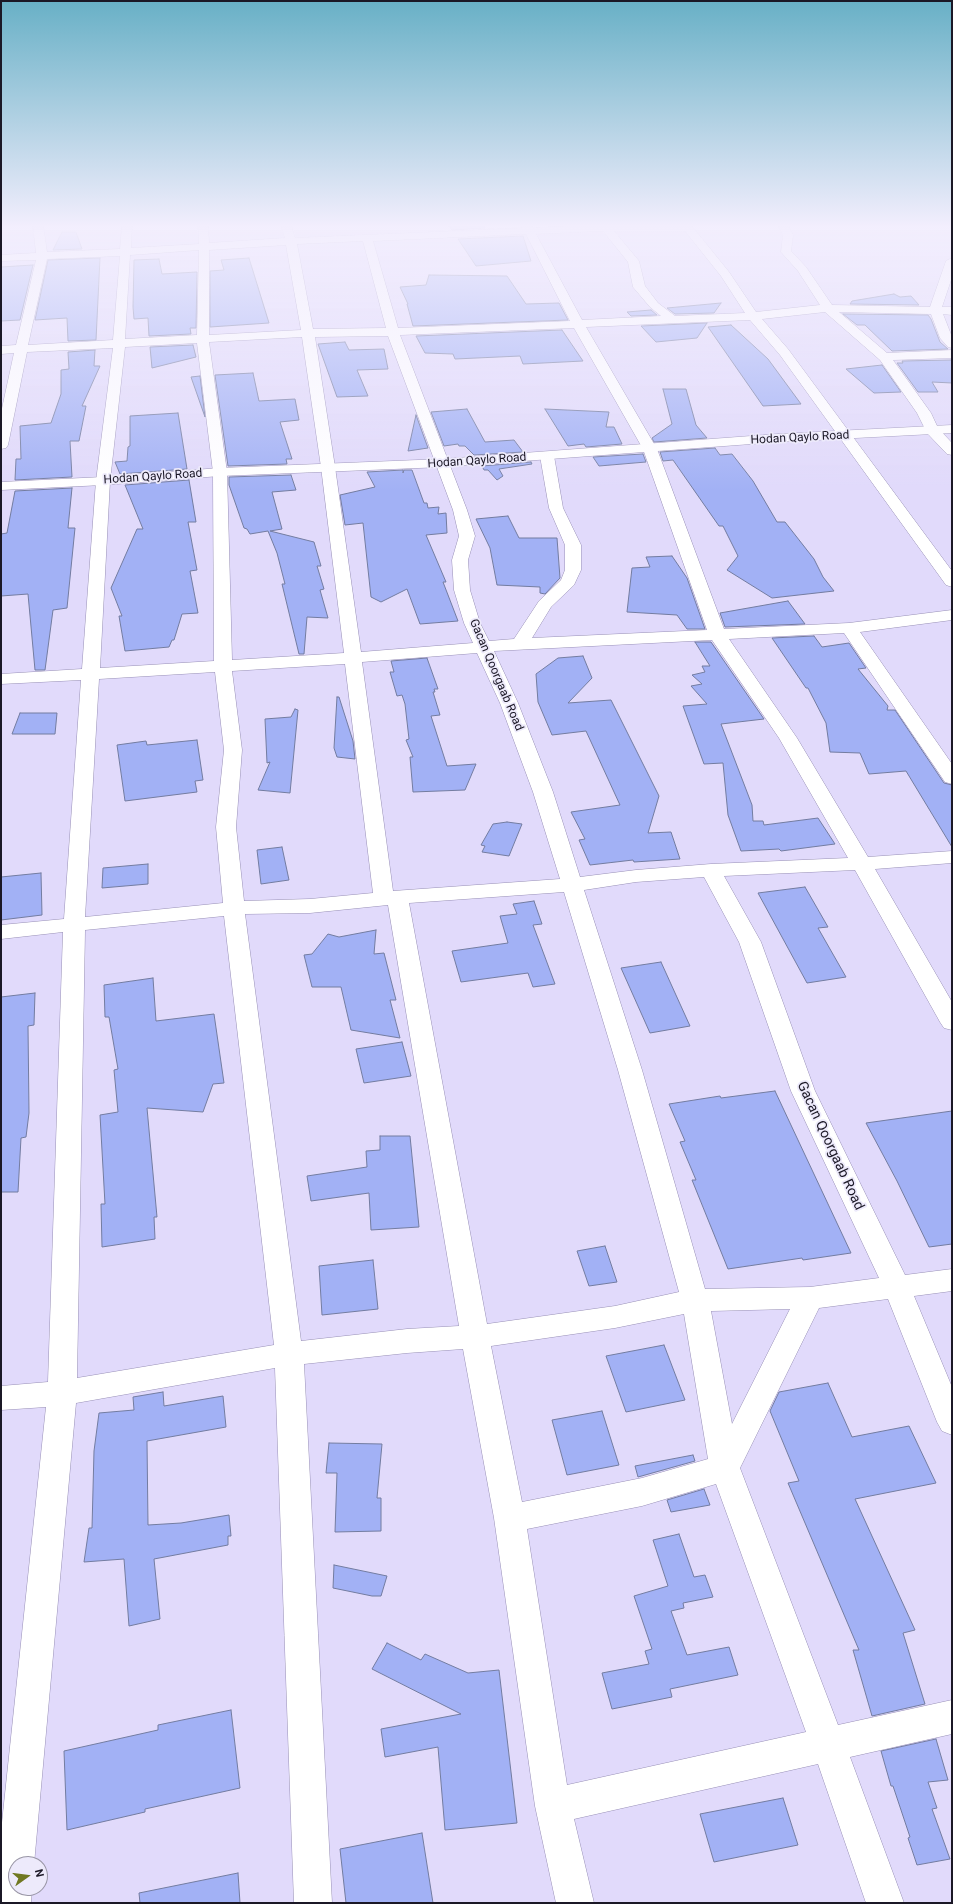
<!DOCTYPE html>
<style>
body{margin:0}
#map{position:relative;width:953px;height:1904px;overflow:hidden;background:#e1dafb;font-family:Roboto,sans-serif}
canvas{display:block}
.frame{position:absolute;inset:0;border:2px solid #1b1826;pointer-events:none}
.north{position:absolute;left:8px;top:1856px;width:40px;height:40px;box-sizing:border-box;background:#edeafb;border:1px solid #9996a6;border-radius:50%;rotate:76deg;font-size:11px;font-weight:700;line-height:16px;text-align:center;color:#1b1826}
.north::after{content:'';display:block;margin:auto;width:14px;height:18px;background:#707822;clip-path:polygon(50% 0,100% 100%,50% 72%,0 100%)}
</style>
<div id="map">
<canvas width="953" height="1904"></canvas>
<div class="frame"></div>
<div class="north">N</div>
</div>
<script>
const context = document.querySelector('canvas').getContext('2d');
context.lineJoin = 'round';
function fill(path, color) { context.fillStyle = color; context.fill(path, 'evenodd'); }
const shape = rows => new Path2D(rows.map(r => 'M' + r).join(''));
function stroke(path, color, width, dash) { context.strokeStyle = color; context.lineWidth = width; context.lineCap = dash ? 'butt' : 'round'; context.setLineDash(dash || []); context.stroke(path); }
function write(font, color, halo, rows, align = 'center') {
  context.font = font + ' Roboto,sans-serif'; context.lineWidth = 3.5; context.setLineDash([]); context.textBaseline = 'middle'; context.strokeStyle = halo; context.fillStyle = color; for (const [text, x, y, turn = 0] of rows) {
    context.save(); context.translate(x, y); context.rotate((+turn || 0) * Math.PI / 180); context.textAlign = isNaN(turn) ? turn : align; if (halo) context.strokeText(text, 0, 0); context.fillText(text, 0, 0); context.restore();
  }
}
const building = shape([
 [448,225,483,225,485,228,452,230,448,225],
 [62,232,76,232,82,249,53,250,62,232],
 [523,236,531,261,476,266,458,239,523,236],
 [100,258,96,340,68,341,67,318,35,320,48,260,100,258],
 [249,258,269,323,210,327,210,271,224,270,221,260,249,258],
 [159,259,162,274,197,272,196,328,190,328,191,334,149,336,148,318,134,319,133,307,134,260,159,259],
 [33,265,20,320,1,321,1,267,33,265],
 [429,275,507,276,526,304,559,303,568,320,413,326,407,304,408,304,400,287,426,285,429,275],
 [894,294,900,297,911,296,919,305,850,304,852,301,894,294],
 [721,303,714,313,675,314,667,308,721,303],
 [651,310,657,315,631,316,627,312,651,310],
 [843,314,928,315,931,319,940,342,948,349,892,351,865,325,857,325,843,314],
 [707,323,697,338,656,342,641,326,707,323],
 [731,325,768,359,801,404,763,406,708,327,731,325],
 [562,330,583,361,523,364,520,356,455,359,453,354,425,353,416,336,562,330],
 [345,342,349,350,384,349,388,369,357,370,368,396,337,397,318,344,345,342],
 [193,345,196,357,152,368,150,347,193,345],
 [95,350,94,366,100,366,82,406,86,406,79,441,70,441,72,477,15,480,16,459,21,459,20,426,51,423,61,394,61,370,69,369,68,352,95,350],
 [952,360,952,383,932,382,938,392,918,392,897,363,903,363,902,361,952,360],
 [882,365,901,392,874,393,846,369,882,365],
 [253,373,259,401,295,399,299,420,280,422,292,459,286,459,287,464,228,466,215,375,253,373],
 [200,376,205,417,191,377,200,376],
 [663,389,686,389,696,425,707,438,654,442,652,438,672,424,663,389],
 [467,409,485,442,514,440,523,452,474,455,465,446,459,446,458,444,444,446,431,412,467,409],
 [545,409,609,412,606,427,614,427,622,444,586,447,584,444,568,446,545,409],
 [178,413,187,469,120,474,115,462,127,461,128,447,130,446,130,416,178,413],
 [416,415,428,448,408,451,416,415],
 [715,448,720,455,732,454,753,481,777,522,785,522,814,559,823,577,834,591,772,598,727,570,738,556,723,526,719,526,673,460,663,461,660,452,715,448],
 [643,454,646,462,599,466,593,457,643,454],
 [531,462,532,464,499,469,503,476,497,480,488,470,484,470,482,466,531,462],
 [403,470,403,473,404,470,412,470,424,503,427,503,428,508,439,507,438,514,446,513,447,533,426,535,446,582,443,582,458,621,420,624,407,589,381,602,371,597,363,523,345,525,340,495,375,487,367,472,403,470],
 [291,475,296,490,272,492,282,529,270,531,314,542,321,566,317,566,324,589,320,590,328,618,307,617,304,654,299,654,282,584,285,584,277,553,268,531,250,534,247,529,244,528,229,485,229,477,291,475],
 [189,480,196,522,188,522,197,570,190,571,198,613,182,614,174,640,172,640,169,647,125,651,119,616,122,616,111,588,137,529,143,529,125,485,189,480],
 [72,488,68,528,75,528,67,608,53,610,45,670,35,670,28,594,1,596,1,534,7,533,15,491,72,488],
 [508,516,519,538,557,538,560,578,545,594,540,593,540,587,497,585,490,548,476,519,508,516],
 [672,556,687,578,705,629,687,629,677,615,627,612,632,568,650,567,646,557,672,556],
 [788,601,805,624,725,627,720,613,788,601],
 [814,636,822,647,849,643,866,668,858,669,888,706,887,710,895,710,944,783,952,785,952,847,906,771,869,774,860,753,830,752,826,723,808,688,806,688,772,638,814,636],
 [695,642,711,642,764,719,721,724,752,805,753,821,763,821,764,825,818,818,835,844,781,851,779,849,741,851,728,815,723,763,704,764,683,706,707,704,691,686,702,684,692,675,705,672,702,666,710,666,695,642],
 [583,656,592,678,568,703,611,700,659,796,648,833,671,832,680,859,634,862,633,860,590,865,579,840,585,839,571,812,620,805,586,731,552,735,538,702,536,674,558,658,583,656],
 [427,658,438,689,434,689,435,692,433,692,440,715,431,716,447,766,476,764,465,790,413,792,410,757,413,757,406,740,409,739,405,704,402,695,397,696,390,672,394,672,391,661,427,658],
 [337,697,339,697,353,741,355,759,337,757,334,748,337,697],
 [295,709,298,710,290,793,258,790,270,762,267,763,265,719,291,717,295,709],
 [20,713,57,713,55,734,12,734,20,713],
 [197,740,203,780,195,781,197,792,125,801,117,745,146,741,147,745,197,740],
 [507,822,522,824,509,856,482,852,485,846,481,845,493,824,507,822],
 [282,847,289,880,261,884,257,850,282,847],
 [148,864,148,884,102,888,103,868,148,864],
 [41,873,42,915,1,920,1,877,41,873],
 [805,887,828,927,818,928,846,977,807,983,758,893,805,887],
 [534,901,542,924,533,925,555,984,533,987,528,973,461,982,452,951,508,943,500,916,517,914,513,904,534,901],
 [376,930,374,954,384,953,396,1000,390,1000,400,1038,351,1030,341,987,312,987,304,955,312,954,328,934,339,937,376,930],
 [661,962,690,1026,650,1033,621,968,661,962],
 [153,978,156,1021,214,1014,224,1083,213,1084,203,1112,147,1108,157,1217,154,1217,155,1239,102,1247,101,1204,105,1204,100,1115,118,1112,114,1070,118,1069,109,1017,105,1017,104,985,153,978],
 [35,993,34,1025,28,1026,29,1113,26,1137,21,1138,18,1192,1,1192,1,997,35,993],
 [402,1042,411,1076,364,1083,356,1049,402,1042],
 [775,1091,851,1253,803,1260,802,1258,728,1269,692,1180,696,1180,680,1142,685,1141,669,1104,720,1096,721,1098,775,1091],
 [952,1111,952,1244,929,1247,897,1181,866,1123,952,1111],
 [380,1136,410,1136,419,1227,371,1230,369,1193,311,1201,307,1176,367,1167,366,1151,380,1150,380,1136],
 [605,1246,617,1282,589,1286,577,1251,605,1246],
 [373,1260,378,1309,322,1315,319,1266,373,1260],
 [664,1345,685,1400,626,1412,606,1356,664,1345],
 [828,1383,852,1437,909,1426,936,1483,855,1499,915,1630,903,1633,925,1704,872,1716,853,1650,859,1650,788,1483,799,1481,770,1411,779,1392,828,1383],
 [163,1392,164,1406,223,1396,226,1427,147,1441,148,1525,181,1523,229,1515,231,1536,228,1536,228,1545,154,1559,160,1619,129,1626,124,1559,84,1562,89,1528,92,1528,94,1451,99,1413,134,1410,133,1397,163,1392],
 [602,1411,619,1465,567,1475,552,1420,602,1411],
 [329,1443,382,1444,377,1498,381,1498,381,1531,335,1532,337,1473,326,1473,329,1443],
 [693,1455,695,1461,638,1477,635,1466,693,1455],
 [704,1489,710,1505,671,1512,667,1500,704,1489],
 [679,1534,694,1577,705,1575,713,1597,683,1603,684,1608,671,1611,687,1655,729,1647,738,1675,670,1689,672,1697,612,1709,602,1673,649,1664,645,1651,652,1649,634,1596,668,1586,653,1540,679,1534],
 [334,1565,387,1576,381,1596,372,1596,333,1588,334,1565],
 [387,1643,421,1660,425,1654,468,1673,499,1670,517,1823,445,1830,438,1747,385,1757,381,1729,461,1714,372,1669,387,1643],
 [231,1710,240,1788,145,1809,145,1812,67,1830,64,1751,158,1730,158,1725,231,1710],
 [936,1739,948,1780,928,1782,937,1808,932,1809,950,1859,917,1865,908,1838,910,1837,893,1786,891,1786,881,1751,936,1739],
 [783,1798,798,1845,714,1862,700,1814,783,1798],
 [422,1833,433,1903,346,1903,340,1849,422,1833],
 [238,1873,240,1903,140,1903,139,1893,238,1873]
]);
fill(building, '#a2b1f5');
stroke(building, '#737ca0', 1);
const street = shape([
 [33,225,43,225,47,252,120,249,122,225,132,225,131,248,199,244,198,225,208,225,209,243,285,238,281,225,291,225,295,238,522,228,521,225,531,225,533,228,598,225,691,225,729,272,756,312,820,305,798,271,781,252,783,235,778,225,788,225,793,235,791,251,806,267,832,305,930,307,946,261,952,258,952,277,942,307,952,307,952,315,943,314,952,337,952,348,948,347,940,338,931,314,839,312,887,353,952,350,952,358,893,360,931,413,938,428,952,443,952,455,947,454,927,433,917,413,880,360,825,312,762,319,788,349,952,571,952,587,946,585,780,355,750,320,586,327,657,449,724,629,849,623,952,610,952,620,860,632,952,764,952,784,945,782,844,633,729,639,797,738,868,857,952,851,952,863,875,869,952,1002,952,1030,944,1028,940,1022,855,870,724,876,761,942,815,1091,905,1275,952,1269,952,1291,914,1296,952,1387,952,1435,942,1431,937,1422,888,1299,819,1308,740,1468,838,1725,952,1700,952,1734,850,1757,904,1903,866,1903,818,1764,574,1819,594,1903,556,1903,535,1806,494,1518,463,1349,407,1353,304,1364,332,1903,294,1903,275,1368,76,1403,34,1864,16,1864,16,1888,32,1888,31,1903,1,1903,1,1832,46,1407,1,1410,1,1386,48,1382,63,932,1,939,1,925,64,919,81,680,1,684,1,674,82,669,96,481,113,348,27,352,8,445,6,448,1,449,1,413,14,353,1,354,1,346,16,345,36,260,1,261,1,255,36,253,33,225],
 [603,231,628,262,633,287,650,307,661,316,582,320,536,234,603,231],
 [614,231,685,231,721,276,745,313,675,316,658,303,645,286,639,261,614,231],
 [526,234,570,321,398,328,373,241,526,234],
 [363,241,386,328,313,329,297,244,363,241],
 [286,245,301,330,209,335,209,250,286,245],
 [199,250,197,335,125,339,130,255,199,250],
 [120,256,113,340,28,345,47,259,120,256],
 [574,328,643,449,707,630,532,638,551,607,574,585,581,570,581,545,563,508,554,456,552,453,547,452,542,453,540,456,549,508,565,545,565,570,561,580,539,601,514,639,489,641,480,623,470,590,468,560,475,536,467,510,400,335,574,328],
 [388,336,453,510,459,536,452,560,454,590,464,623,473,643,361,652,335,467,315,337,388,336],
 [302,337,321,467,344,653,232,660,227,472,209,342,302,337],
 [197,343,213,472,214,661,100,668,110,481,125,347,197,343],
 [712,640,779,738,848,858,711,864,636,870,580,877,553,792,518,703,494,651,712,640],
 [477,653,500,703,533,792,560,879,393,891,362,662,477,653],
 [345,664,373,893,310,899,244,901,236,827,242,750,232,671,345,664],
 [215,672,224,750,216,827,223,903,85,917,99,679,215,672],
 [704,877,739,942,791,1091,879,1278,810,1287,705,1289,642,1070,584,890,636,882,704,877],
 [564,892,618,1070,679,1292,615,1306,487,1324,409,903,564,892],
 [388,905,459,1326,407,1329,301,1341,245,914,310,913,388,905],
 [224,916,274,1345,77,1378,85,930,224,916],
 [790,1309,732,1424,711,1311,790,1309],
 [684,1314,708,1459,642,1478,522,1502,491,1346,615,1328,684,1314],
 [716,1484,806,1732,567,1785,527,1529,642,1506,716,1484]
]);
const secondary = shape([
 [952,425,952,433,778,442,443,467,220,476,103,485,1,490,1,482,103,477,220,468,443,459,778,434,952,425]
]);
stroke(street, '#9890b6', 1);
stroke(secondary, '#9890b6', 1);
fill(street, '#fff');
fill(secondary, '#fff');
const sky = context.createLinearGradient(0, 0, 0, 491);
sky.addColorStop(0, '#68b0c6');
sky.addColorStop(0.46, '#f2eefd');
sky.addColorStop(1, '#f2eefd00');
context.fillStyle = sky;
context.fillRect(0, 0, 953, 491);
write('12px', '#1b1826', '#edeafb', [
 ["Hodan Qaylo Road",800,438,-3],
 ["Hodan Qaylo Road",477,461,-4],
 ["Hodan Qaylo Road",153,477,-4],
 ["Gacan Qoorgaab Road",496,675,67]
]);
write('14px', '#1b1826', '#edeafb', [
 ["Gacan Qoorgaab Road",830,1146,65]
]);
</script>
